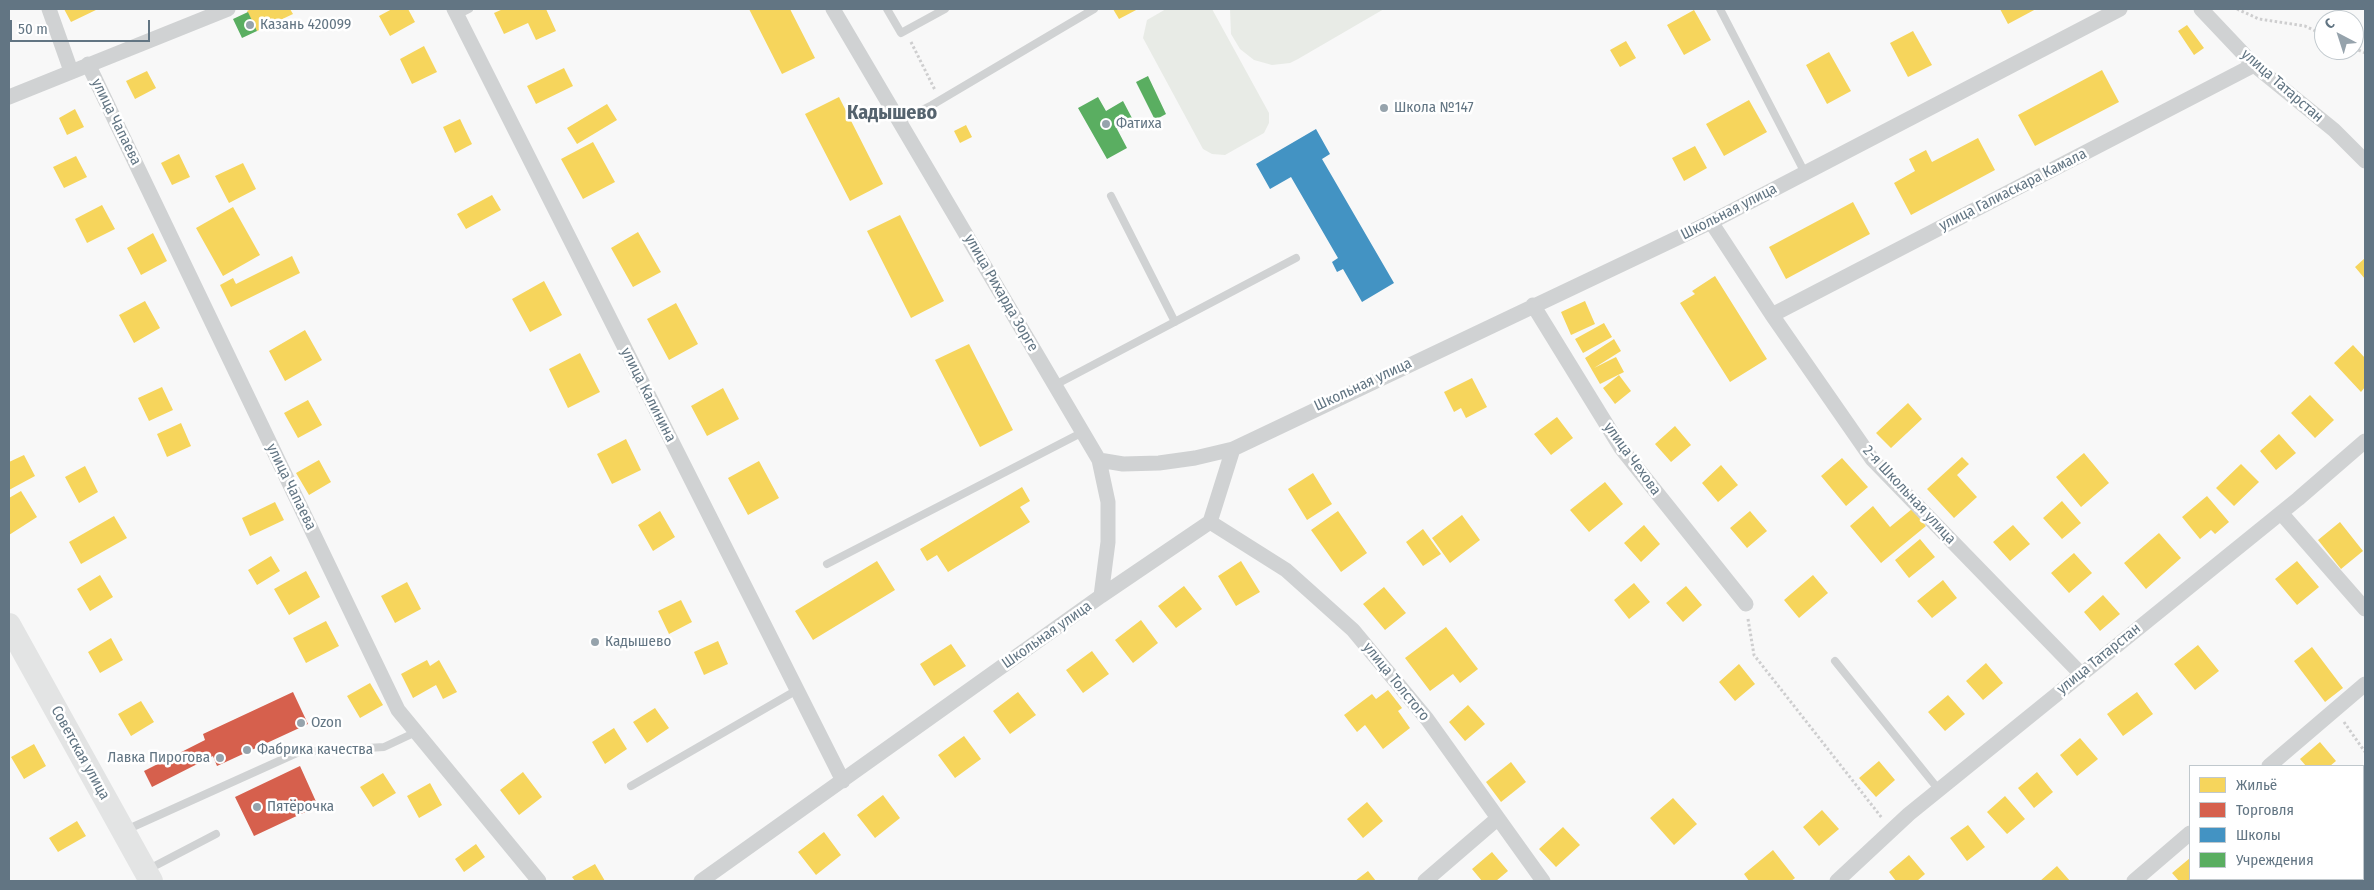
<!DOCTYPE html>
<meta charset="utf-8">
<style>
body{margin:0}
#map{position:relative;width:2374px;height:890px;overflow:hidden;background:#f8f8f8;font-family:"Fira Sans Condensed",sans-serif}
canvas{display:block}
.frame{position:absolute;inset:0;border:10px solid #627583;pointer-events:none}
.legend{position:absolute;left:2189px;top:765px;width:175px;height:115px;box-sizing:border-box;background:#fff;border:1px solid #c0c8cd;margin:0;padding:6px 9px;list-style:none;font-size:15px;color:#627583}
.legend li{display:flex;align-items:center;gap:10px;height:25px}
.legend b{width:25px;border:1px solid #c0c8cd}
.north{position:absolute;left:2314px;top:10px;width:50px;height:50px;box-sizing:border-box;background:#fff;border:1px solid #c0c8cd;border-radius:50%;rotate:320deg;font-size:14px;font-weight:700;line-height:20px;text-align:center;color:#627583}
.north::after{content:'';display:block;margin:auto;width:18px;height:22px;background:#96a3ac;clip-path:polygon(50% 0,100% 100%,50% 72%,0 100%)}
.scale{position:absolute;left:10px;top:20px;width:140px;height:22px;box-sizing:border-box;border:2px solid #627583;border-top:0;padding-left:6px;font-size:15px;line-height:18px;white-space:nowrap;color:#627583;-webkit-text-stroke:4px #fff;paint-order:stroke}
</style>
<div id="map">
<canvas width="2374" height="890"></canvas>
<div class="frame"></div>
<ul class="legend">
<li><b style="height:14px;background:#f6d55c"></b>Жильё</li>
<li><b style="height:14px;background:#d6604d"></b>Торговля</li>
<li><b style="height:14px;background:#4393c3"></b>Школы</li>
<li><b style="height:14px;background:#5aae61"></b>Учреждения</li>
</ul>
<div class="north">С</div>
<div class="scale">50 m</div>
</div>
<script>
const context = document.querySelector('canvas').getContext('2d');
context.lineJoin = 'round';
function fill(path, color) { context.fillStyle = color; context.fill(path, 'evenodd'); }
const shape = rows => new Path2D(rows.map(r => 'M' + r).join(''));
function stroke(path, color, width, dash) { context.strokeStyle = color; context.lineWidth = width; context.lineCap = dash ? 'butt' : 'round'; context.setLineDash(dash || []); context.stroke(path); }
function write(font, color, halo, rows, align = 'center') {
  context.font = font + ' "Fira Sans Condensed",sans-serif'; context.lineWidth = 5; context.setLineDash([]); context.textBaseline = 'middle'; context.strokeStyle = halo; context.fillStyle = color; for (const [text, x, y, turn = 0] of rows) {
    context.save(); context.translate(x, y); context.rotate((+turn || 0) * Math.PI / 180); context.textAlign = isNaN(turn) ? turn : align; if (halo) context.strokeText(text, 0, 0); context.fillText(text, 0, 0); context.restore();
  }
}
fill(shape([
 [1166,9,1212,9,1269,113,1269,123,1264,133,1225,155,1212,154,1203,149,1143,38,1147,20],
 [1230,9,1384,9,1298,59,1290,63,1272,65,1254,60,1240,49,1231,34]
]), '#e8ebe6');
fill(shape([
 [64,9,98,9,71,22],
 [251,9,290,9,293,14,257,31,247,11],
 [392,9,408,9,415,22,390,36,379,16],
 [503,9,546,9,556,31,536,40,528,23,504,34,494,13],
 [749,9,790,9,815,58,782,74],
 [1113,9,1138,9,1119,19],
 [2000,9,2036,9,2008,24],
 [1694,10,1711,40,1684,55,1667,25],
 [2187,25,2204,48,2194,55,2178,31],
 [1913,31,1932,65,1908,77,1890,43],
 [1626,41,1636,58,1620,67,1610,50],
 [424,46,437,72,412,84,400,59],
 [1829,52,1851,91,1827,104,1806,65],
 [564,68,573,86,536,104,527,86],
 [2102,70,2119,102,2035,146,2018,115],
 [147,71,156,88,135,99,126,81],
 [839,97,883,184,850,201,805,114],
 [1749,100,1767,132,1724,156,1706,124],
 [607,104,617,120,577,144,567,128],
 [75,109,84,127,67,135,59,118],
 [460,119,472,144,455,153,443,127],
 [966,125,972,137,960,143,954,131],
 [1978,138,1995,170,1911,215,1894,183,1915,171,1909,159,1926,150,1932,162],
 [593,142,615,182,583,199,561,159],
 [1695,146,1707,168,1684,181,1672,158],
 [179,154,190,177,172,185,161,163],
 [76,156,87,177,64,188,53,167],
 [243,163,256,189,229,203,215,176],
 [492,195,501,210,466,229,457,214],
 [1853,202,1870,234,1786,279,1769,247],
 [102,205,115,229,87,243,75,219],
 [233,207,260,255,223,276,196,228],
 [900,215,944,301,911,318,867,231],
 [638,232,661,272,633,287,611,248],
 [153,233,167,261,141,275,127,248],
 [292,256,300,273,231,307,220,285,233,278,236,284],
 [2365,258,2365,279,2355,267],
 [1715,276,1767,359,1730,382,1680,303,1695,294,1692,291],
 [544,281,562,315,530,332,512,299],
 [145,301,160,328,134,343,119,315],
 [1585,301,1595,324,1571,335,1561,312],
 [676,303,698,344,669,360,647,319],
 [1604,323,1612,337,1583,353,1575,339],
 [305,330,322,360,285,381,269,351],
 [1614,339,1621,351,1594,368,1616,357,1624,372,1600,384,1585,358],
 [969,344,1013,430,980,447,935,360],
 [2353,345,2365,358,2365,387,2361,392,2334,363],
 [580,353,600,392,568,408,549,369],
 [1619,375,1631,391,1615,404,1603,388],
 [1472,378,1487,407,1466,418,1461,408,1454,412,1444,392],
 [162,387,173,410,149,421,138,398],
 [723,388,739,419,707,436,691,406],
 [2310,395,2334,420,2315,438,2291,413],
 [308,400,322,425,298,438,284,413],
 [1908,403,1922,419,1891,448,1876,433],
 [1557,417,1573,438,1551,455,1534,434],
 [181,423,191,446,167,457,157,434],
 [1675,426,1691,445,1671,462,1655,444],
 [2279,434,2296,453,2276,470,2260,451],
 [626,439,641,470,612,484,597,454],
 [2084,453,2109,483,2081,507,2056,477],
 [24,455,35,476,9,490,9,462],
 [1962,457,1969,464,1957,475,1977,497,1954,518,1927,489],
 [1842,458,1868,487,1846,506,1821,476],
 [319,460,331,482,309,495,296,473],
 [759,461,779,498,748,515,728,478],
 [2241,464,2259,482,2234,506,2216,488],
 [1721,465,1738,485,1718,502,1702,483],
 [85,466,98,492,79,503,65,477],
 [1313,473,1332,504,1307,520,1288,489],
 [1605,482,1623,504,1589,532,1570,510],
 [1022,487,1030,501,1020,507,1030,522,948,572,937,555,927,561,920,549],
 [21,491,37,517,9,535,9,498],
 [2207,496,2229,522,2215,534,2211,530,2200,539,2182,517],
 [2062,501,2081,523,2062,539,2043,518],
 [275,502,284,520,250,536,242,518],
 [1873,506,1890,527,1912,509,1926,526,1881,563,1850,526],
 [660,511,675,537,653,551,638,525],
 [1338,511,1367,553,1341,572,1311,530],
 [1750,511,1767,531,1747,548,1730,528],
 [1462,515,1480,540,1450,563,1432,538],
 [114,516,127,538,81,564,69,542],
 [2340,522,2363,551,2341,569,2318,540],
 [1644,525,1660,544,1641,562,1624,543],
 [2013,525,2030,544,2010,561,1993,542],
 [1423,529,1441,554,1423,566,1406,542],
 [2159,533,2181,558,2146,589,2124,563],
 [1920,539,1935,557,1909,578,1895,560],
 [2074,553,2092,573,2069,593,2051,573],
 [271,556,280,571,257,585,248,570],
 [877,561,895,590,813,640,795,611],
 [1241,561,1260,592,1236,606,1218,576],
 [2297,561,2319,587,2297,605,2275,579],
 [306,571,320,597,289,615,274,589],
 [100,575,113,597,90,611,77,589],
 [1813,575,1828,593,1799,618,1784,600],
 [1943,580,1957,598,1932,618,1917,601],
 [407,582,421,609,395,623,381,596],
 [1634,583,1650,602,1629,619,1614,600],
 [1184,586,1202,609,1176,628,1158,606],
 [1686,586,1702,605,1683,622,1666,603],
 [1384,587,1406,613,1385,630,1363,604],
 [2103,595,2120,614,2100,631,2084,612],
 [681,600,692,622,669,634,658,611],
 [1141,620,1158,643,1133,663,1115,640],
 [326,621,339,646,306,663,293,638],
 [1446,627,1478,669,1460,683,1453,674,1430,691,1405,658],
 [111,638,123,660,100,673,88,652],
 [718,641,728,664,704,675,694,652],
 [951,644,966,666,934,686,920,664],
 [2198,645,2219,671,2195,690,2174,664],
 [2312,647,2343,688,2325,702,2294,661],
 [1092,651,1109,674,1083,693,1066,670],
 [427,660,430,666,439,660,457,692,443,699,436,685,413,698,401,674],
 [1986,663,2003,683,1983,700,1966,681],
 [1739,664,1755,684,1735,701,1719,682],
 [370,683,383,705,360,718,347,696],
 [1388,690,1402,708,1398,711,1410,728,1383,749,1365,725,1357,732,1344,715,1372,694,1376,699],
 [1018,692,1036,715,1010,734,993,711],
 [2137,692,2153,714,2123,736,2107,714],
 [1948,695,1965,714,1945,731,1928,712],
 [141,701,154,722,131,736,118,714],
 [1468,705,1485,724,1465,741,1449,722],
 [655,708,669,728,647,743,633,722],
 [614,728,627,749,605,764,592,742],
 [964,736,981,759,955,778,938,755],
 [2080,738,2098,759,2077,776,2060,755],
 [2320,742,2336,761,2330,766,2306,766,2300,759],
 [34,744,46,766,24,779,11,757],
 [1879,761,1895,780,1876,797,1859,778],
 [1511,762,1526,782,1501,802,1486,782],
 [523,772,542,797,519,815,500,790],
 [2037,772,2053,792,2034,808,2018,788],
 [383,773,396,793,373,807,360,787],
 [430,783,442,805,419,818,407,796],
 [883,795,900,818,875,838,857,815],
 [2005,796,2025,819,2007,834,1987,812],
 [1673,798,1697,824,1674,845,1650,818],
 [1367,802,1383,821,1363,838,1347,819],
 [1822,810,1839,829,1819,846,1803,827],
 [77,821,86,836,58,852,49,838],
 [1968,825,1985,847,1967,861,1950,838],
 [1563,827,1580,845,1556,867,1539,849],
 [824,832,841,855,816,875,798,852],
 [476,844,485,857,464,872,455,859],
 [1773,850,1795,878,1791,881,1749,881,1744,874],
 [1492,852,1508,871,1496,881,1482,881,1472,869],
 [1909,855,1925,874,1917,881,1896,881,1889,872],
 [2190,858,2190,879,2204,879,2202,881,2179,881,2172,873],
 [595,864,605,881,575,881,572,877],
 [2057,866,2070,881,2040,881],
 [1368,871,1376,881,1355,881]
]), '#f6d55c');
fill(shape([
 [293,692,308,724,217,766,213,756,152,787,144,771,205,740,203,734],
 [300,766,318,806,254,836,235,797]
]), '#d6604d');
fill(shape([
 [1316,129,1330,154,1322,159,1394,283,1362,302,1343,269,1337,272,1332,262,1338,258,1291,177,1270,189,1256,164]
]), '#4393c3');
fill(shape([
 [248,12,257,31,242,38,233,19],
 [1148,76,1166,114,1155,120,1136,82],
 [1098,97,1106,111,1123,101,1133,120,1117,129,1127,148,1107,159,1078,108]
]), '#5aae61');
stroke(shape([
 [2237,9,2259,19,2305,26,2324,35],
 [911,42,935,90],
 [2354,48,2365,53],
 [1748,619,1754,655,1882,818],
 [2344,722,2365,752]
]), '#cececf', 3, [2.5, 2.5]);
stroke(shape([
 [887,9,901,33,945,9],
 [1720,9,1805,173],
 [457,15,469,9],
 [900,121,932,105,1094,9],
 [1111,196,1175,322],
 [1055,385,1296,258],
 [827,564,1083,432],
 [1835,661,1939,790],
 [631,786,797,690],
 [126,830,299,752,384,747,416,732],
 [147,870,216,834]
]), '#d0d2d3', 8);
stroke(shape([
 [49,9,71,71],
 [454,9,843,781],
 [833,9,1099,460,1108,502,1108,542,1101,596],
 [2201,9,2254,65,2334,130,2365,161],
 [88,64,398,710,539,881],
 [9,97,228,9],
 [1711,222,1772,315,1872,459,2081,674],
 [1533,305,1621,448,1746,604],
 [1772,315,2254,65],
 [1099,460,1123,464,1159,463,1195,458,1233,449],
 [2281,513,2365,609],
 [1210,522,1286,570,1353,630,1427,719,1543,881],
 [2269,766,2365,684],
 [701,881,1101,596,1210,522,1233,449,1711,222,2120,9],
 [1425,881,1497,819],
 [1837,881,1909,814,2298,499,2365,441],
 [2134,881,2190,833]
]), '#d0d2d3', 15);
stroke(shape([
 [9,625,151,881]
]), '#e3e4e4', 24);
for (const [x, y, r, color] of [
 [250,25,5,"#96a3ac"],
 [1384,108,5,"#96a3ac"],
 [1106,124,5,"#96a3ac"],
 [595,642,5,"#96a3ac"],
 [301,723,5,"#96a3ac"],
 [247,750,5,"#96a3ac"],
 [220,758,5,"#96a3ac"],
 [257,807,5,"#96a3ac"]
]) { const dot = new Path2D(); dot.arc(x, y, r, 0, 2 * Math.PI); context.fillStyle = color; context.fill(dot); stroke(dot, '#fff', 2); }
write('15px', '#627583', '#fff', [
 ["Казань 420099",260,25],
 ["Школа №147",1394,108],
 ["Фатиха",1116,124],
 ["Кадышево",605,642],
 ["Ozon",311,723],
 ["Фабрика качества",257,750],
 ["Лавка Пирогова",210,758,"right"],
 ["Пятёрочка",267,807]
], 'left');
write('15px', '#627583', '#fff', [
 ["улица Татарстан",2282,86,41],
 ["улица Чапаева",116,122,64],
 ["улица Галиаскара Камала",2013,190,-27],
 ["Школьная улица",1729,212,-27],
 ["улица Рихарда Зорге",1001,293,60],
 ["Школьная улица",1363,385,-25],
 ["улица Калинина",648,395,63],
 ["улица Чехова",1632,459,54],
 ["улица Чапаева",291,487,64],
 ["2-я Школьная улица",1909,495,47],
 ["Школьная улица",1047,635,-35],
 ["улица Татарстан",2099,659,-39],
 ["улица Толстого",1396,682,51],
 ["Советская улица",80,753,61]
]);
write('bold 20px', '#55636e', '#fff', [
 ["Кадышево",892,113]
]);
</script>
